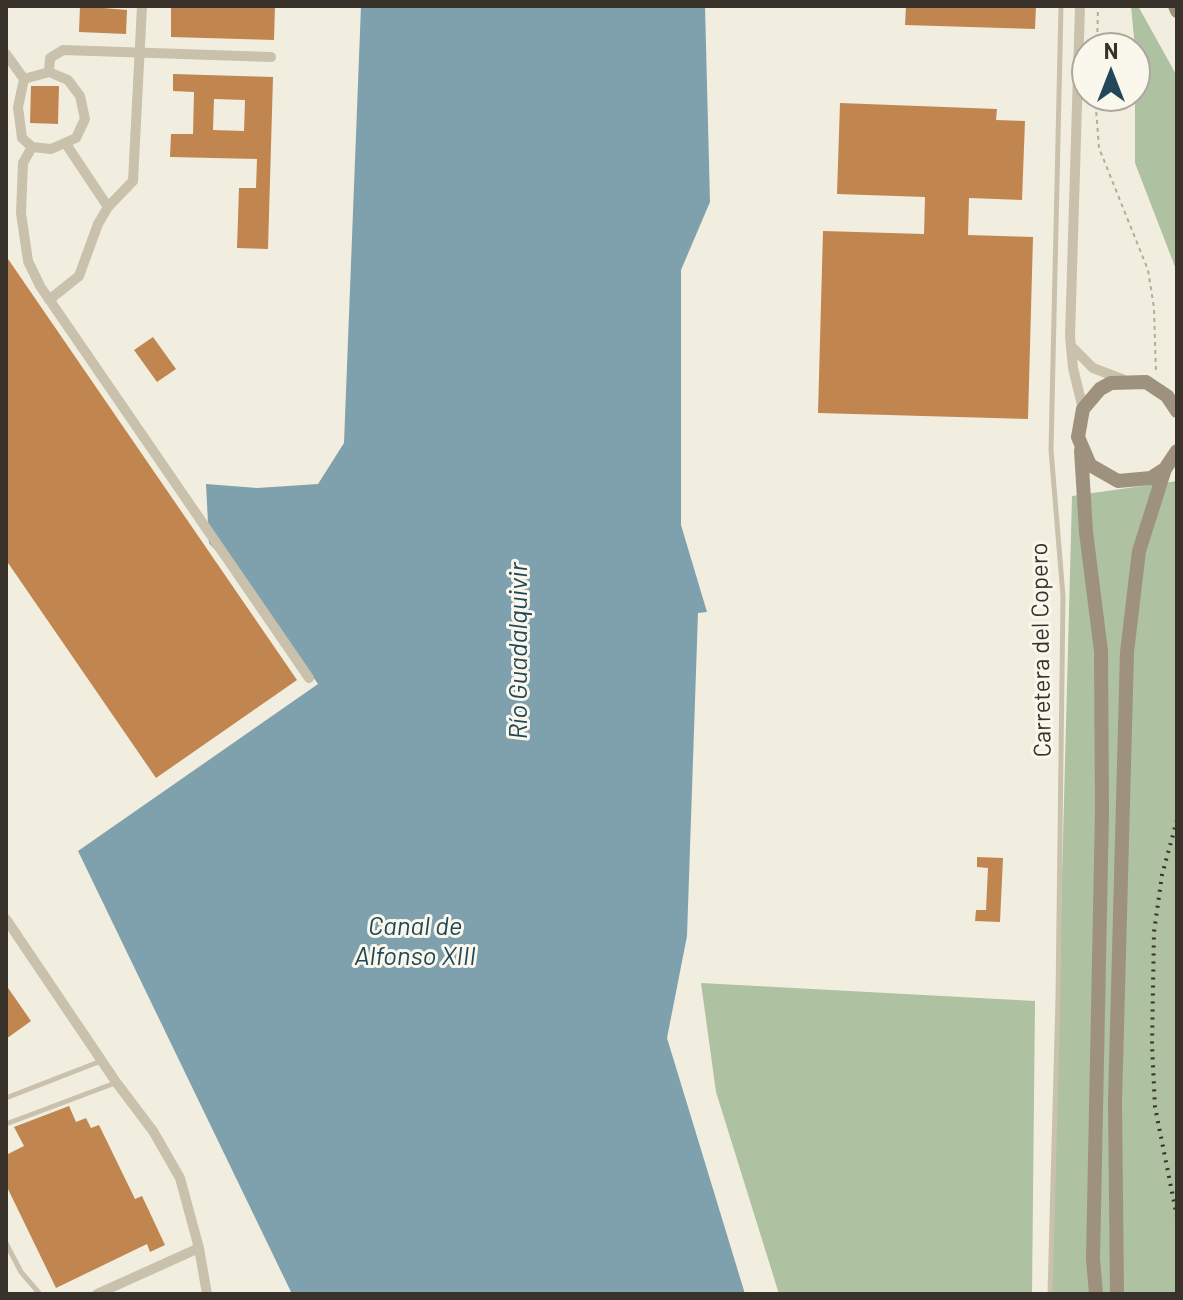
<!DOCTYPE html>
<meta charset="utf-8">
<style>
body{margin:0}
#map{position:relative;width:1183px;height:1300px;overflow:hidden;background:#f2eedf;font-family:Barlow,sans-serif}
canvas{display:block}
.frame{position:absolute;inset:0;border:8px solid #38322a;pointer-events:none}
.north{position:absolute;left:1071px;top:32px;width:80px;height:80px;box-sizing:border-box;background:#faf7ec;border:2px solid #aca89e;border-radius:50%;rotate:0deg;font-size:22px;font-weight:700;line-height:32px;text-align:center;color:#38322a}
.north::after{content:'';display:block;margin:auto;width:28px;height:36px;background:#214858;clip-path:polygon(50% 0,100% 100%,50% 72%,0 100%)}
</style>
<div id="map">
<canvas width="1183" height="1300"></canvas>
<div class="frame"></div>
<div class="north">N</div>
</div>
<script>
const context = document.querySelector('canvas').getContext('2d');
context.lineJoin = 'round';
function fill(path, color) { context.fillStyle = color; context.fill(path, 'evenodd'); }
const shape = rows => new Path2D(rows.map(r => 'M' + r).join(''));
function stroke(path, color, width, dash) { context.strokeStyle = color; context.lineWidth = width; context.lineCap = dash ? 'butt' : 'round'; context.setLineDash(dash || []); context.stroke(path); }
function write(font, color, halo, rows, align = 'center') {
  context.font = font + ' Barlow,sans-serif'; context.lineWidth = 6; context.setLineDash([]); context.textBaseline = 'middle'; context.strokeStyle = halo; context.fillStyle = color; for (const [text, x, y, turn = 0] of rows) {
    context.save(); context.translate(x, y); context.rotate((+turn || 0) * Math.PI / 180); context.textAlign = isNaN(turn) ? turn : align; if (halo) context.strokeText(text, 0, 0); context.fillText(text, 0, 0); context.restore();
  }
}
fill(shape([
 [1131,6,1138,6,1177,76,1177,272,1135,163,1135,48],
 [1177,481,1177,1294,1051,1294,1072,496],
 [701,983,1035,1001,1032,1294,779,1294,716,1092]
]), '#aec1a0');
fill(shape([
 [361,6,705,6,710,202,681,270,681,525,707,612,698,613,687,936,667,1038,745,1294,292,1294,78,851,318,684,257,597,209,543,206,484,257,488,318,484,344,443]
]), '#7fa1ae');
fill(shape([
 [80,6,127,10,126,34,79,32],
 [171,6,275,6,274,40,171,37],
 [906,6,1036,6,1035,29,905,25],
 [173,74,273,77,268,249,237,248,239,188,256,188,257,159,170,157,171,134,193,134,194,92,173,91],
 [214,99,245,100,244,131,213,130],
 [31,86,59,86,58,124,30,123],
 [840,103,997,109,996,120,1025,121,1022,200,969,198,968,235,1033,237,1028,419,818,413,823,231,924,234,925,197,837,194],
 [6,256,297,680,156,778,6,560],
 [153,337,176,369,157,382,134,350],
 [977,857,1003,858,1000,922,975,921,976,910,986,910,988,868,977,867],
 [6,985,31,1021,6,1039],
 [69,1106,76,1122,86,1118,91,1128,99,1125,135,1199,142,1196,165,1245,150,1252,147,1244,56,1288,6,1185,6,1155,24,1146,14,1127]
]), '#c1864f');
stroke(shape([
 [1097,48,1098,6],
 [1095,96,1099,148,1148,270,1154,308,1156,374]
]), '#b6ab96', 2, [4, 4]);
stroke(shape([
 [6,1098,101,1061],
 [6,1124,115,1083],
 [6,1243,21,1272,40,1294],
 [1050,1294,1058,997,1063,596,1051,450,1061,6]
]), '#cac1ac', 5);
stroke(shape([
 [1080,6,1070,336,1073,368,1083,409],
 [6,54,24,79],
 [49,72,50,58,63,50,271,57],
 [49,72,68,80,80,96,85,119,76,138,51,149,32,147,22,138,18,107,24,79,49,72],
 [66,144,108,207],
 [32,147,23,163,21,213,28,261,40,286,309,678],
 [49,300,79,276,98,224,108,207,133,181,142,6],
 [1073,348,1093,368,1122,379],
 [6,919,116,1082,153,1131,180,1178,199,1248,207,1294],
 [97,1294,199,1248]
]), '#cac1ac', 10);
stroke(shape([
 [1175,6,1177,11],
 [1177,411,1167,396,1146,382,1111,383,1100,389,1083,409,1078,437,1090,465,1118,481,1151,478,1165,469,1177,451],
 [1081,450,1086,532,1101,651,1102,811,1093,1259,1096,1294],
 [1117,1294,1115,1102,1127,652,1139,551,1165,469]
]), '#9e917d', 14);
stroke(shape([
 [1177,820,1162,875,1154,932,1152,1045,1155,1107,1177,1217]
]), '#38322a', 4, [2, 6]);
write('24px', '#38322a', '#faf7ec', [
 ["Carretera del Copero",1041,650,-91]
]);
write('italic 26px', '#214858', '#faf7ec', [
 ["Río Guadalquivir",518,651,-90],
 ["Canal de",415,926],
 ["Alfonso XIII",415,956]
]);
</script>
